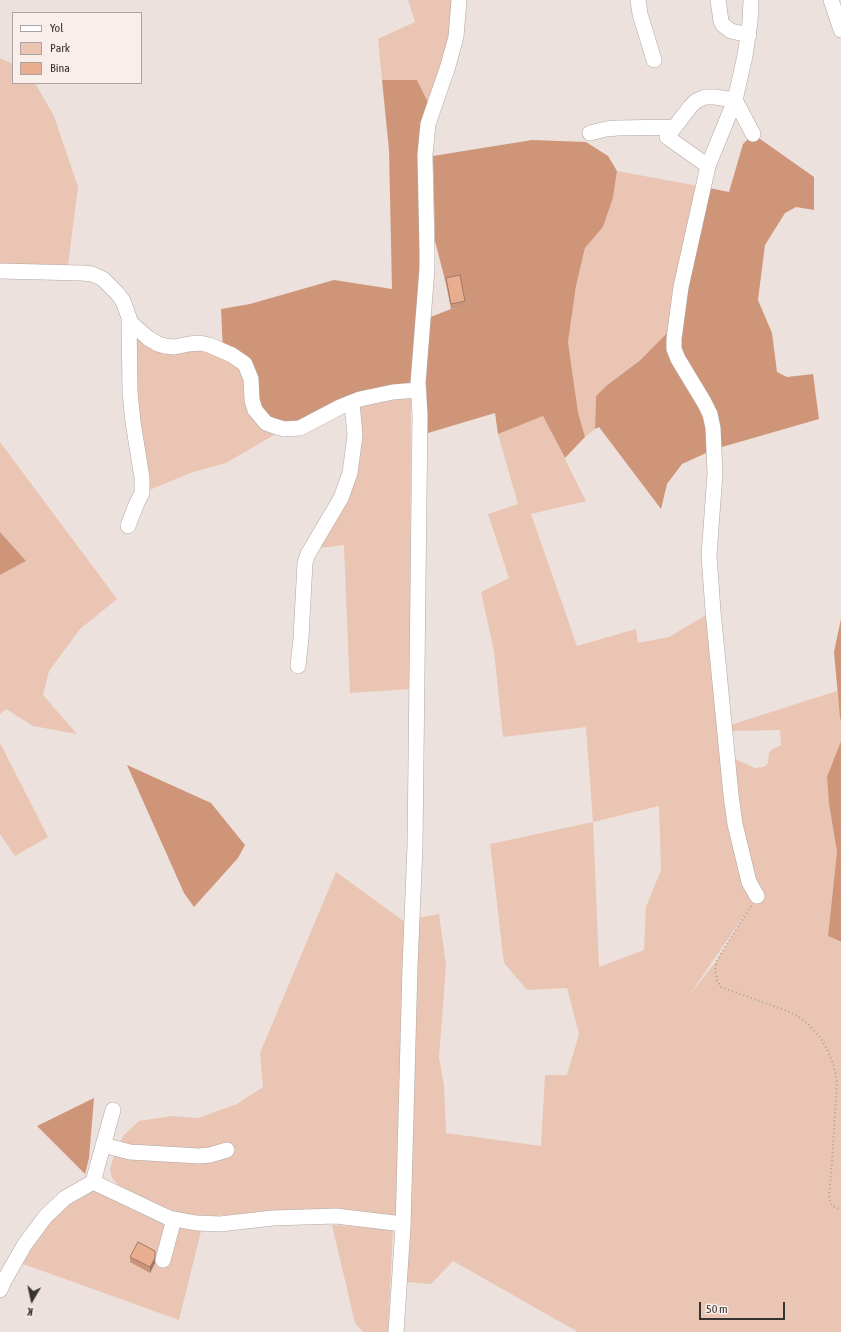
<!DOCTYPE html>
<style>
body{margin:0}
#map{position:relative;width:841px;height:1332px;overflow:hidden;background:#ece1dc;font-family:"Asap Condensed",sans-serif}
canvas{display:block}
.legend{position:absolute;left:12px;top:12px;width:130px;height:72px;box-sizing:border-box;background:#f9eee9;border:1px solid #aba39f;margin:0;padding:5px 7px;list-style:none;font-size:12px;color:#373331}
.legend li{display:flex;align-items:center;gap:8px;height:20px}
.legend b{width:20px;border:1px solid #aba39f}
.north{position:absolute;left:12px;top:1280px;width:40px;height:40px;-webkit-text-stroke:3px #f9eee9;paint-order:stroke;rotate:189deg;font-size:11px;font-weight:700;line-height:16px;text-align:center;color:#373331}
.north::after{content:'';display:block;margin:auto;width:14px;height:18px;background:#373331;clip-path:polygon(50% 0,100% 100%,50% 72%,0 100%)}
.scale{position:absolute;left:699px;top:1302px;width:86px;height:18px;box-sizing:border-box;border:2px solid #373331;border-top:0;padding-left:5px;font-size:12px;line-height:14px;white-space:nowrap;color:#373331;-webkit-text-stroke:3px #f9eee9;paint-order:stroke}
</style>
<div id="map">
<canvas width="841" height="1332"></canvas>
<ul class="legend">
<li><b style="height:5px;background:#fff"></b>Yol</li>
<li><b style="height:11px;background:#eac5b3"></b>Park</li>
<li><b style="height:11px;background:#e9ad90"></b>Bina</li>
</ul>
<div class="north">K</div>
<div class="scale">50 m</div>
</div>
<script>
const context = document.querySelector('canvas').getContext('2d');
context.lineJoin = 'round';
function fill(path, color) { context.fillStyle = color; context.fill(path, 'evenodd'); }
const shape = rows => new Path2D(rows.map(r => 'M' + r).join(''));
function stroke(path, color, width, dash) { context.strokeStyle = color; context.lineWidth = width; context.lineCap = dash ? 'butt' : 'round'; context.setLineDash(dash || []); context.stroke(path); }
fill(shape([
 [408,0,454,0,445,58,429,104,417,80,382,80,378,39,415,22],
 [0,58,13,64,13,83,35,83,54,116,78,187,67,272,0,271],
 [617,171,704,187,675,325,637,362,606,386,596,396,595,429,585,437,578,412,568,342,576,286,585,248,603,227,613,198],
 [131,323,174,347,232,355,284,429,226,463,193,472,142,493],
 [411,391,410,689,350,693,344,545,311,549,341,498,352,403],
 [543,415,586,501,531,514,577,646,636,629,638,643,669,637,713,611,724,727,837,691,841,721,841,741,827,778,829,804,837,852,828,936,841,943,841,1332,578,1332,453,1261,431,1284,407,1282,418,918,439,914,446,965,439,1057,444,1086,446,1133,541,1146,545,1075,567,1075,579,1034,567,988,527,990,504,963,490,844,593,822,586,727,503,737,494,651,481,592,509,578,488,514,518,504,498,434],
 [780,730,781,745,773,749,769,752,768,763,764,767,755,768,733,758,732,731],
 [659,806,661,870,646,907,644,950,599,967,593,822],
 [748,910,717,960,688,997],
 [0,442,117,599,80,629,49,671,43,695,77,734,33,726,6,709,0,714,0,575,26,561,0,532],
 [0,743,48,837,15,856,0,834],
 [336,872,405,922,396,1216,326,1210,276,1211,214,1216,183,1215,157,1204,118,1185,112,1178,110,1170,116,1148,124,1135,139,1121,172,1116,198,1118,237,1104,263,1087,260,1053],
 [86,1187,179,1228,201,1231,179,1320,15,1261,25,1244],
 [332,1225,393,1229,388,1332,363,1332,355,1323]
]), '#eac5b3');
fill(shape([
 [382,80,417,80,429,104,422,127,418,159,420,258,411,391,315,420,266,423,251,379,223,351,221,309,250,304,334,280,392,289,389,150],
 [753,134,814,177,814,210,796,207,785,213,765,245,758,300,772,333,777,372,787,377,813,374,819,419,715,449,682,464,667,484,661,509,599,427,595,429,596,396,606,386,639,361,675,325,704,187,729,192,743,144],
 [532,140,586,142,608,156,617,171,613,198,603,227,585,248,576,286,568,342,578,412,585,437,565,458,543,416,498,434,495,413,428,433,426,381,428,318,451,309,465,306,460,281,446,284,435,241,433,156],
 [0,532,26,561,0,575],
 [841,619,841,721,840,718,834,652],
 [841,741,841,942,828,936,837,852,829,804,827,777],
 [127,765,211,803,245,845,238,858,194,907,184,893],
 [94,1098,89,1158,85,1174,37,1126]
]), '#cf9579');
const minor = shape([
 [638,0,640,14,654,60],
 [718,0,721,21,723,25,731,31,749,35],
 [751,0,750,22,745,56,735,100,708,166,681,287,674,339,674,349,678,359,704,402,710,414,713,428,715,474,709,555,713,611,731,795,735,824,749,882,757,896],
 [831,0,841,30],
 [590,133,606,129,618,128,674,127],
 [708,166,667,137,690,107,696,101,705,97,715,97,735,100,753,134],
 [0,271,82,273,92,274,103,279,117,293,123,301,131,323,148,338,158,344,165,346,174,347,189,344,200,343,209,345,232,355,245,364,251,379,252,400,255,410,266,423,274,426,284,429,300,428,340,407,360,399,393,392,418,390],
 [128,526,136,505,142,493,142,478,133,422,130,392,129,317],
 [298,666,301,638,305,563,308,554,341,498,350,473,355,435,352,403],
 [103,1145,130,1152,199,1156,210,1155,227,1150],
 [93,1182,169,1218,196,1223,220,1224,273,1218,336,1216,403,1224],
 [163,1260,174,1219],
 [0,1290,5,1279,25,1244,46,1216,65,1198,93,1182,113,1110],
 [396,1332,403,1227,410,967,415,846,419,498,420,415,418,383,427,269,427,249,425,155,428,124,448,66,456,37,459,0]
]);
stroke(minor, '#b1a7a3', 16);
stroke(shape([
 [751,906,717,960,715,970,717,980,721,987,729,990,787,1011,799,1017,809,1025,820,1037,828,1051,834,1066,837,1082,832,1162,829,1196,830,1202,833,1206,841,1210]
]), '#a9a09c', 2, [1, 3]);
stroke(minor, '#fff', 15);
fill(shape([
 [446,278,465,301,465,307,451,309,446,284],
 [130,1257,155,1263,150,1273,130,1262]
]), '#c8957c');
fill(shape([
 [155,1258,155,1263,150,1273,150,1267]
]), '#a37965');
const building = shape([
 [460,275,465,301,451,304,446,278,460,275],
 [138,1242,155,1251,155,1258,150,1267,130,1257,138,1242]
]);
fill(building, '#e9ad90');
stroke(building, '#a37965', 1);
</script>
